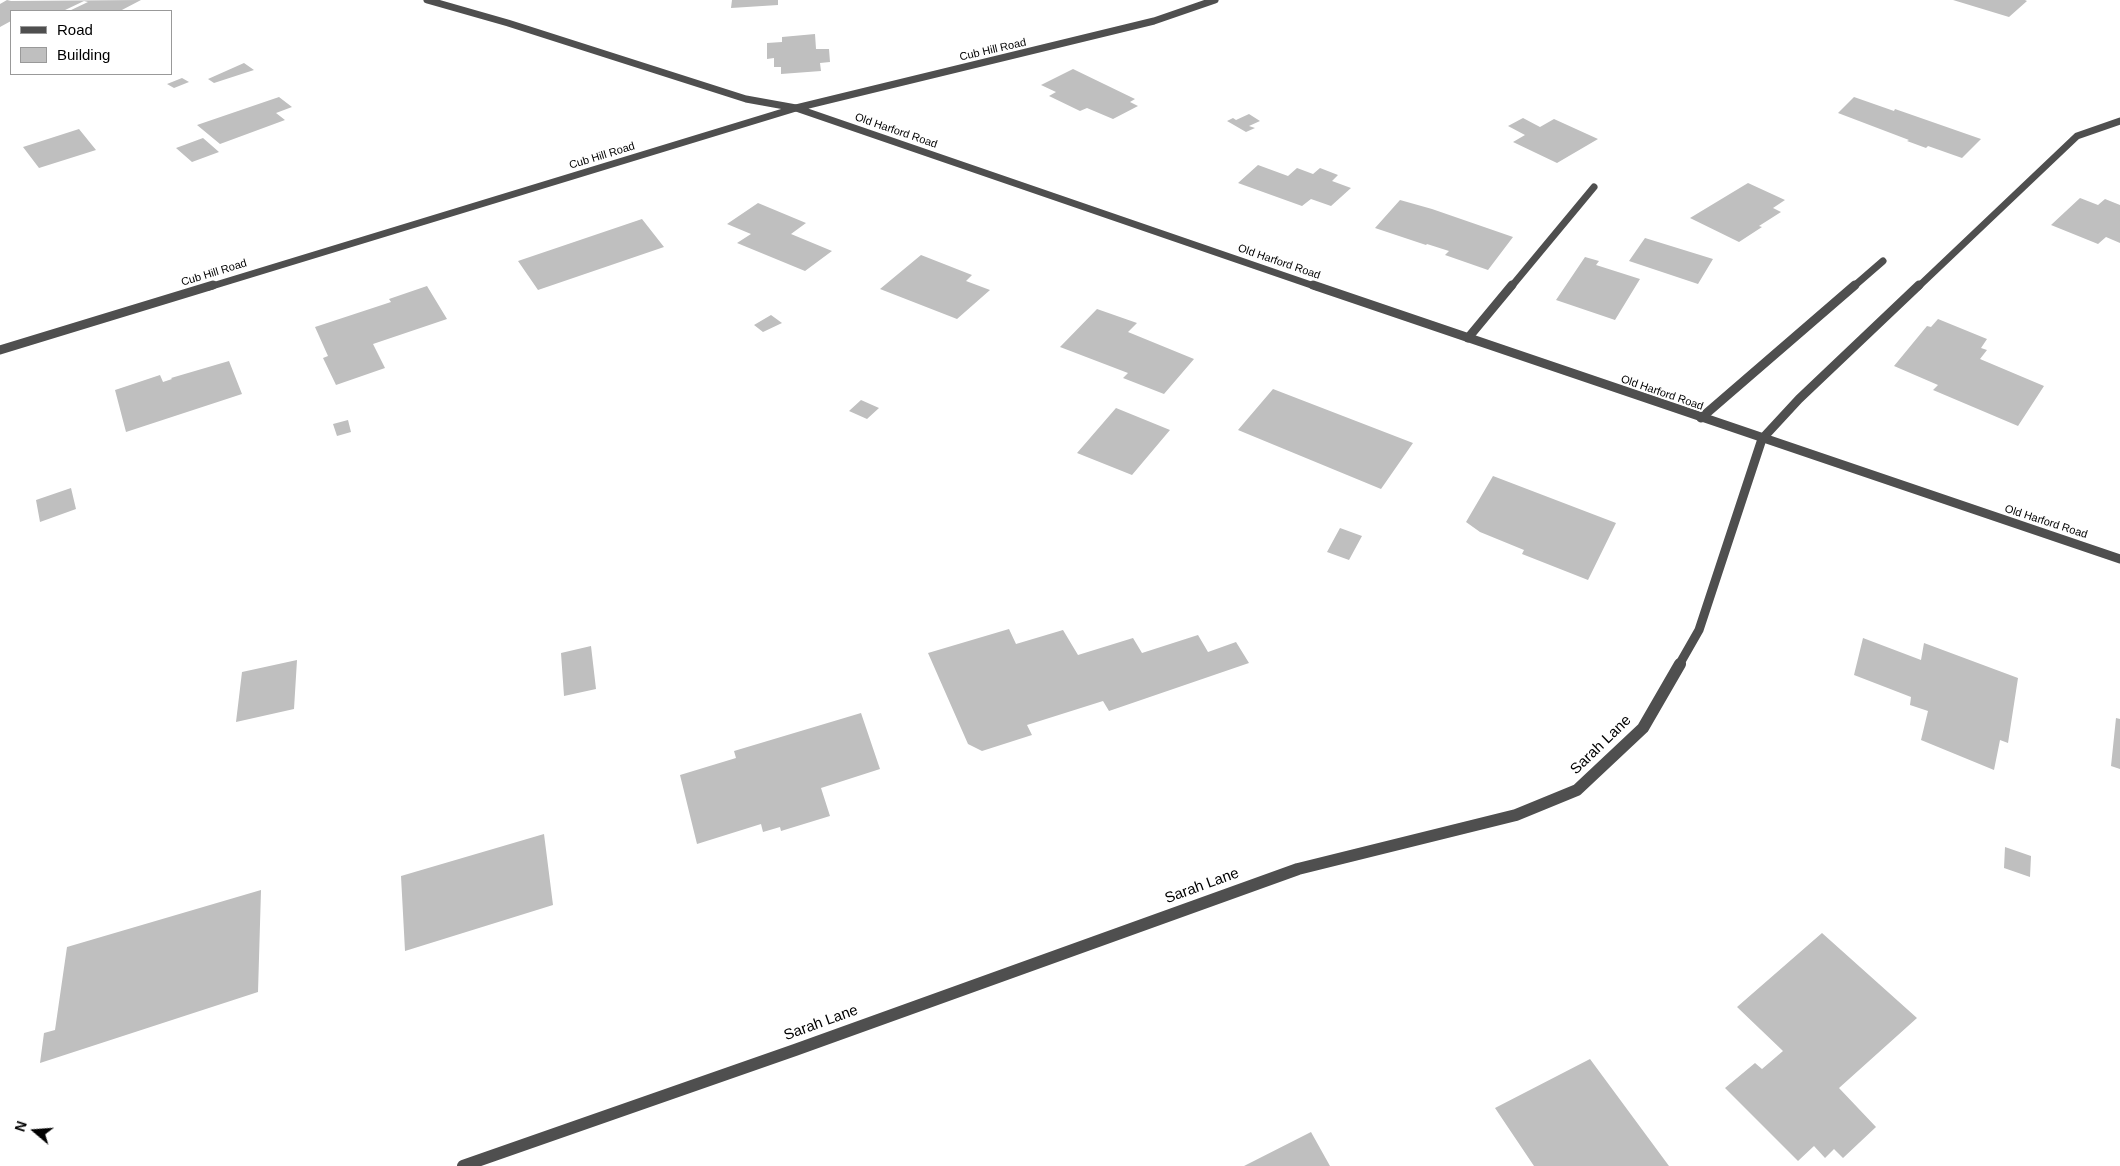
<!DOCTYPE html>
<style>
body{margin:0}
#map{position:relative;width:2120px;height:1166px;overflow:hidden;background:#fff;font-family:Arial,sans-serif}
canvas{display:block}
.legend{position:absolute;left:10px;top:10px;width:162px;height:65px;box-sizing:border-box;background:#fff;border:1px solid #999;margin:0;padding:6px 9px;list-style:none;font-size:15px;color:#000}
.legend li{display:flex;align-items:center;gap:10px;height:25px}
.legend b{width:25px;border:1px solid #999}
.north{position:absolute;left:10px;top:1106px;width:50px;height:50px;-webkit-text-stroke:4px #fff;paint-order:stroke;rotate:288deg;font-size:14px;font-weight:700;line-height:20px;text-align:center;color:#000}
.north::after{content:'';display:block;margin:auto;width:18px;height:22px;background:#000;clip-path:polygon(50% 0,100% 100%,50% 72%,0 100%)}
</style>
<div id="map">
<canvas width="2120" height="1166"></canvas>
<ul class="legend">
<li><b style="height:6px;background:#4f4f4f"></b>Road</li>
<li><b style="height:14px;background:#bfbfbf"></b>Building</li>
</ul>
<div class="north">N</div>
</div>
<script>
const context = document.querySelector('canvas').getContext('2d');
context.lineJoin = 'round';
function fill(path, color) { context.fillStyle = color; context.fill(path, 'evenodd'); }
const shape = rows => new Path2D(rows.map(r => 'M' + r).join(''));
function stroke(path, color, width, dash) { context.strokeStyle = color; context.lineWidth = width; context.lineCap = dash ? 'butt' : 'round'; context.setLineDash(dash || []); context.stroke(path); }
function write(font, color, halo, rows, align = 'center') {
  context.font = font + ' Arial,sans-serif'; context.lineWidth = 4; context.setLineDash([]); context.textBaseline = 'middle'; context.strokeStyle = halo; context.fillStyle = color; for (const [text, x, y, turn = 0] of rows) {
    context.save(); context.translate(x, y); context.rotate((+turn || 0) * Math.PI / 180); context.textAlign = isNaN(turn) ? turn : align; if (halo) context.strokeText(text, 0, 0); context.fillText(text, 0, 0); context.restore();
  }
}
fill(shape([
 [7,0,11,1,141,0,120,11,69,11,88,2,84,1,63,11,11,11,11,21,0,27,0,4],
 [732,0,778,0,778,5,731,8],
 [1953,0,2025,0,2027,1,2009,17],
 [815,34,816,49,829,49,830,62,820,63,821,71,781,74,781,67,774,67,774,58,767,59,767,43,782,42,782,37],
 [244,63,254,70,214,83,208,79],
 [1073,69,1135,99,1130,102,1138,106,1113,119,1087,108,1080,111,1049,96,1056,92,1041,85],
 [182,78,189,82,174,88,167,84],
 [279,97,292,107,276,113,285,120,220,144,197,125],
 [1854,97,1894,111,1895,109,1981,139,1962,158,1928,146,1926,148,1907,141,1909,140,1838,113],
 [1249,114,1260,121,1249,126,1255,128,1246,132,1227,121,1233,118,1236,120],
 [1523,118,1540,127,1554,119,1598,139,1557,163,1513,142,1525,135,1508,126],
 [79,129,96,150,39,168,23,147],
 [203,138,219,152,192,162,176,148],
 [1258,165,1288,176,1297,168,1313,174,1320,168,1338,175,1332,181,1351,188,1331,206,1311,199,1302,206,1238,183],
 [1748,183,1785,200,1773,208,1781,212,1759,226,1762,227,1739,242,1690,218],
 [2080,198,2098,205,2105,199,2120,205,2120,243,2106,237,2098,244,2051,225],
 [1400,200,1432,209,1513,237,1488,270,1445,255,1449,251,1427,244,1426,245,1375,228],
 [758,203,806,223,791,234,832,251,805,271,737,243,751,234,727,224],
 [642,219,664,247,538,290,518,261],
 [1645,238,1713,259,1698,284,1629,261],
 [921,255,972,275,966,281,990,290,957,319,880,289],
 [1585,257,1599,261,1596,265,1640,279,1615,320,1556,300],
 [427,286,447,319,373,344,385,368,336,385,323,358,328,356,315,327,391,302,389,299],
 [1097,309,1137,323,1128,332,1194,359,1164,394,1123,378,1128,373,1060,347],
 [771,315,782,323,763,332,754,325],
 [1938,319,1987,339,1981,348,1987,350,1980,359,2044,386,2018,426,1933,390,1938,385,1894,366,1927,326,1931,327],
 [229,361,242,394,126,432,115,390,160,375,163,382,172,379,171,378],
 [1273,389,1413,443,1381,489,1238,430],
 [861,400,879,408,867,419,849,411],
 [1116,408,1170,430,1132,475,1077,453],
 [348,420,351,432,337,436,333,424],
 [1493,476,1616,523,1588,580,1522,554,1524,550,1480,532,1466,522],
 [71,488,76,509,40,522,36,500],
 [1340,528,1362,536,1349,560,1327,552],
 [1009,629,1016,644,1063,630,1078,655,1133,638,1142,653,1198,635,1208,652,1236,642,1249,663,1109,711,1103,701,1027,725,1032,735,982,751,968,744,928,653],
 [1863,638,1921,660,1924,643,2018,678,2008,743,2000,740,1994,770,1921,740,1928,711,1910,705,1911,697,1854,675],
 [591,646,596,689,564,696,561,653],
 [297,660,294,709,236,722,242,672],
 [861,713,880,769,821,788,830,816,781,831,780,827,763,832,761,824,697,844,680,775,736,758,734,751],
 [2116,718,2120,719,2120,769,2111,766],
 [544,834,553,905,405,951,401,876],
 [2005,847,2031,856,2030,877,2004,868],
 [261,890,258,992,40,1063,44,1033,55,1030,67,947],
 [1822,933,1917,1018,1839,1088,1876,1127,1843,1158,1834,1149,1825,1158,1814,1146,1798,1161,1725,1088,1755,1063,1762,1069,1783,1051,1737,1007],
 [1590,1059,1669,1166,1534,1166,1495,1108],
 [1311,1132,1330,1166,1244,1166]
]), '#bfbfbf');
stroke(shape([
 [1511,287,1594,187],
 [1853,287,1883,261],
 [1918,287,2077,136,2120,121]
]), '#4f4f4f', 7);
stroke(shape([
 [1468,338,1512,285],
 [1701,418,1855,285],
 [1762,439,1799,399,1919,285]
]), '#4f4f4f', 9);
stroke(shape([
 [427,0,508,23,746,99,796,108]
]), '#4f4f4f', 7);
stroke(shape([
 [1679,665,1699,630,1762,439]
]), '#4f4f4f', 9);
stroke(shape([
 [463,1166,795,1050,1298,869,1516,815,1577,790,1643,728,1680,664]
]), '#4f4f4f', 12);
stroke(shape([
 [796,108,1317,287],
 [209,287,796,108,1154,21,1215,0]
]), '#4f4f4f', 7);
stroke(shape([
 [1313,285,2120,559],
 [0,350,213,285]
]), '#4f4f4f', 9);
write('11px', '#000', '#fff', [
 ["Cub Hill Road",993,50,-13],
 ["Old Harford Road",896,131,19],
 ["Cub Hill Road",602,156,-17],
 ["Old Harford Road",1279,262,19],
 ["Cub Hill Road",214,273,-17],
 ["Old Harford Road",1662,393,19],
 ["Old Harford Road",2046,522,18]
]);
write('15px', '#000', '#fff', [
 ["Sarah Lane",1601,745,-44],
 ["Sarah Lane",1202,886,-20],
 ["Sarah Lane",821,1023,-20]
]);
</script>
